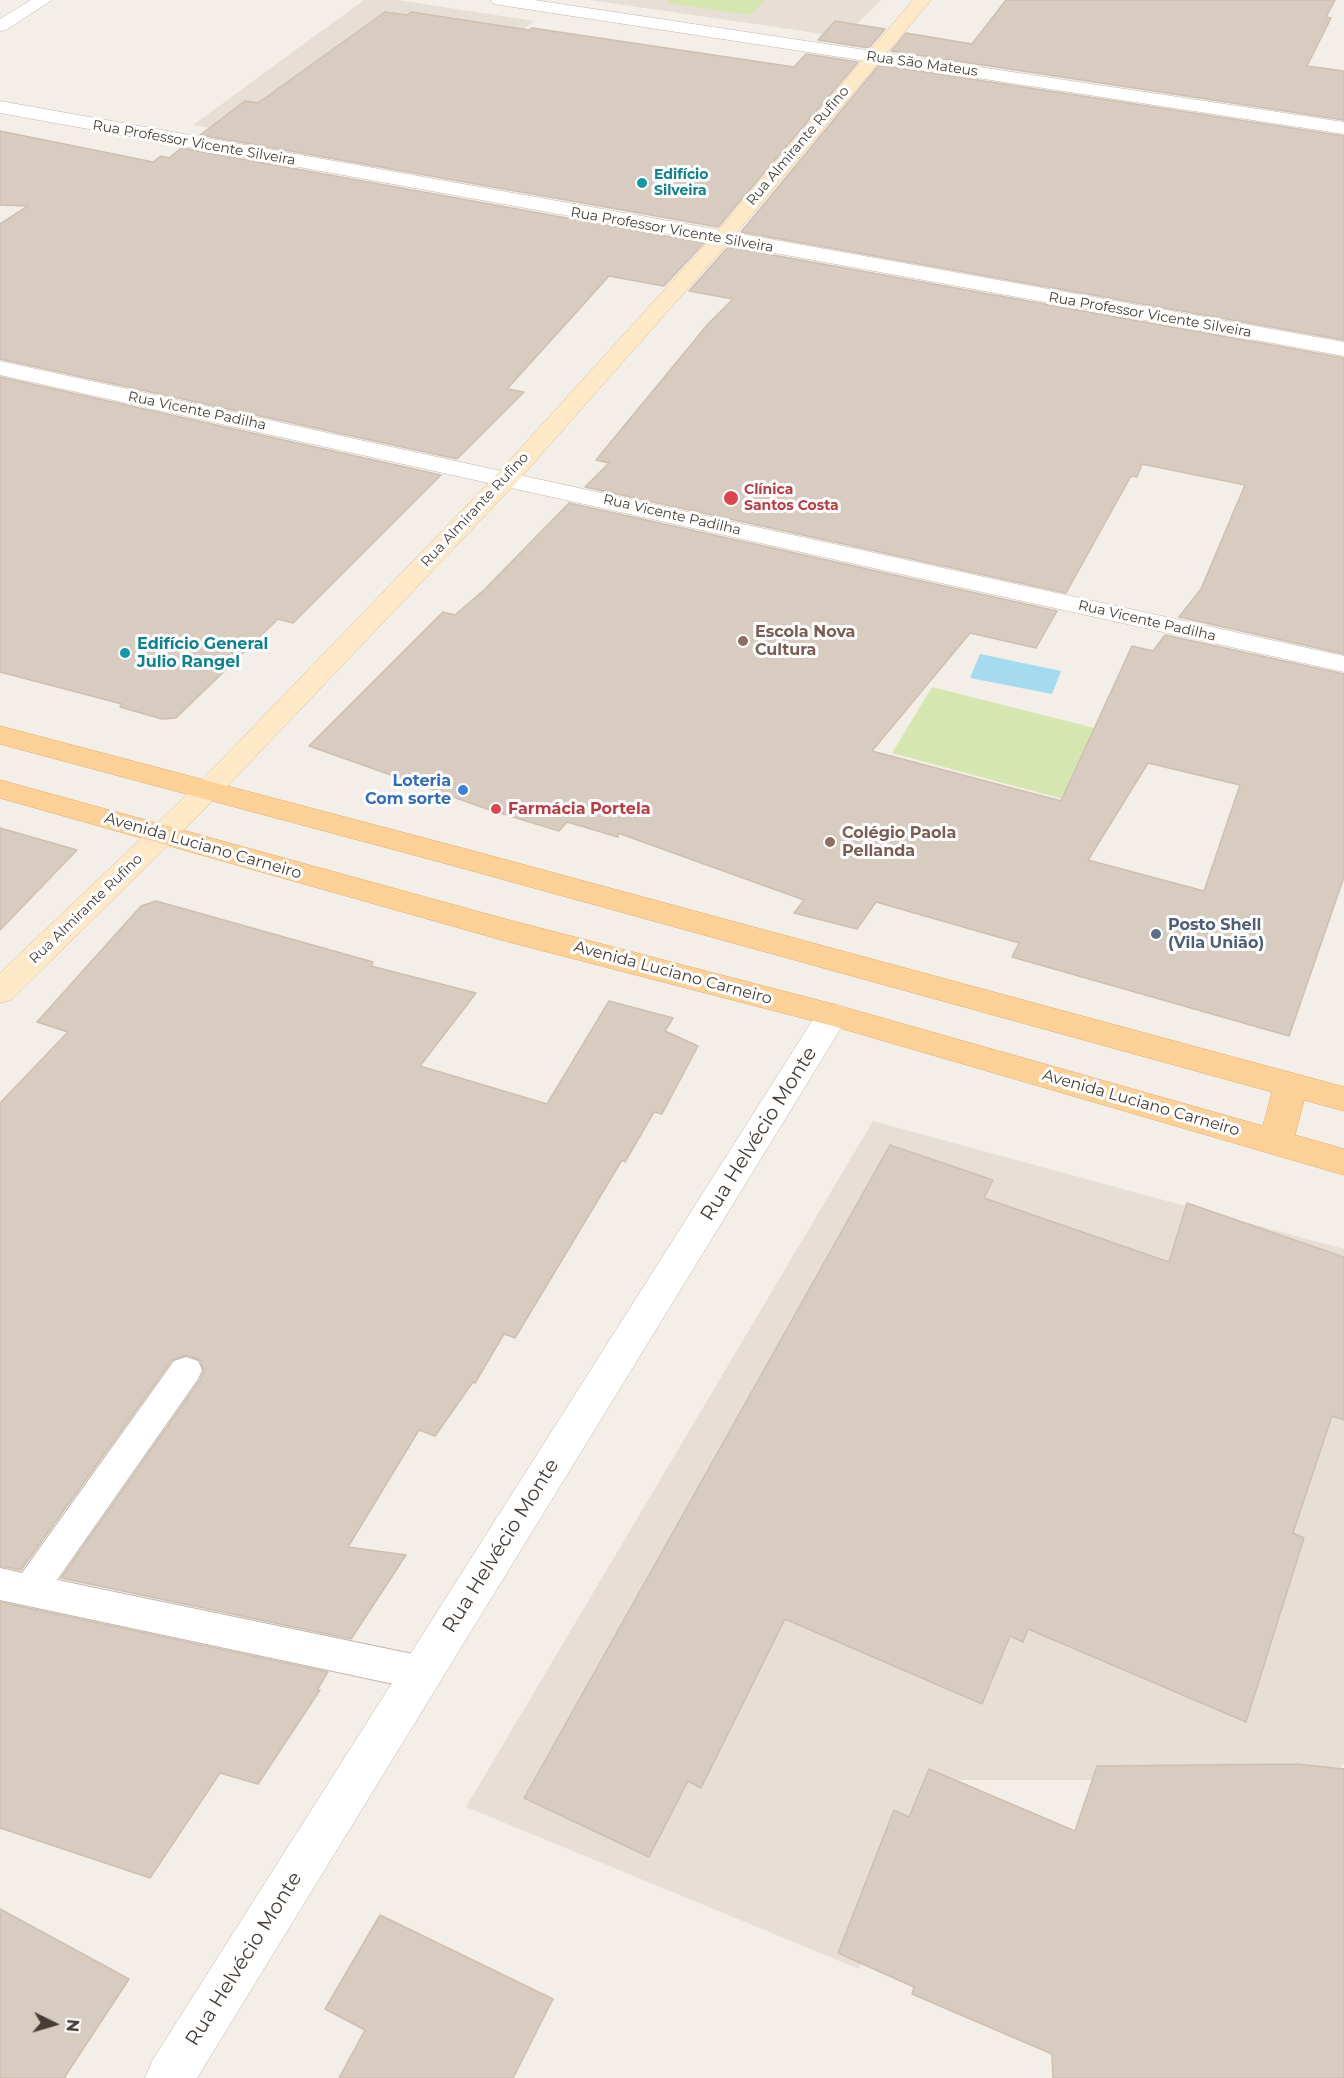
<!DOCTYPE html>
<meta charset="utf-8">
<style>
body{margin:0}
#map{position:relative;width:1344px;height:2078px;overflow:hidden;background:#f3eee7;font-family:Montserrat,sans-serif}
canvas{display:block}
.north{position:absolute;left:24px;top:1994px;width:60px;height:60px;-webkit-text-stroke:4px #fff;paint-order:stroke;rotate:95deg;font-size:16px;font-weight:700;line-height:24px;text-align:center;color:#463e36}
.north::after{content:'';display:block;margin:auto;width:21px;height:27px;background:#463e36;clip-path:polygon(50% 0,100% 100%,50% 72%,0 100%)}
</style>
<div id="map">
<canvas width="1344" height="2078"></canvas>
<div class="north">N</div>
</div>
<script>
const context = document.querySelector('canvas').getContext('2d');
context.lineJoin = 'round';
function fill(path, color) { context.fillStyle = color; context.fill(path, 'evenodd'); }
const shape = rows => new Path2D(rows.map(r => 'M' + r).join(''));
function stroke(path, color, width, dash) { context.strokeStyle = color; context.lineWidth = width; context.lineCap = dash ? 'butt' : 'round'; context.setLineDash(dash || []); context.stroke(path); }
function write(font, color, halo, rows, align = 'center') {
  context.font = font + ' Montserrat,sans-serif'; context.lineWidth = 6; context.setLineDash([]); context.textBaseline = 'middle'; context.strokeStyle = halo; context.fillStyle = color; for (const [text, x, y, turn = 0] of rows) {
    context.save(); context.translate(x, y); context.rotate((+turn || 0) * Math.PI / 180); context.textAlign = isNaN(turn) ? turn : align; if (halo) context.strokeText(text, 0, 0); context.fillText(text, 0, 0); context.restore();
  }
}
fill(shape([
 [364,0,398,0,534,21,370,156,193,125],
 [590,0,881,0,847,34,837,36],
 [873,1121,1344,1249,1344,1762,1334,1780,932,1780,859,1969,466,1807]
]), '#e7dfd6');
fill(shape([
 [671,0,766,0,750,15,667,3],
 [932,687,1102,730,1066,800,892,753]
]), '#d6e6b1');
fill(shape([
 [980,654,1061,671,1052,694,970,678]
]), '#a5dbee');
const building = shape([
 [1006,0,1335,0,1326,17,1331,18,1307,66,1344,71,1344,120,891,51,906,33,972,44,1006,0],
 [385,12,407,15,411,12,529,30,532,28,794,67,806,54,858,62,718,227,200,135,245,101,258,103,385,12],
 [835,21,885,29,869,48,818,40,835,21],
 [879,65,1344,136,1344,340,741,232,879,65],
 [0,131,153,162,161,156,169,158,181,148,704,243,664,286,609,276,507,389,524,392,457,459,0,359,0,224,28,206,0,205,0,131],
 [728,247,1344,358,1344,654,1179,617,1201,589,1245,485,1142,464,1137,477,1131,476,1066,593,585,487,609,463,596,460,708,324,733,299,689,291,728,247],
 [0,377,441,475,293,623,278,619,176,718,162,719,120,707,122,704,0,672,0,377],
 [569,503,1057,611,1036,648,970,633,872,751,1061,801,1132,646,1153,651,1165,635,1344,674,1344,877,1289,1036,1012,957,1019,943,876,902,857,929,794,913,804,900,618,833,618,837,567,822,559,831,487,809,309,746,443,612,455,615,484,590,569,503],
 [1148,763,1240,785,1204,891,1088,860,1148,763],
 [0,828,77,850,0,930,0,828],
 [156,901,373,962,371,966,476,993,420,1066,547,1104,609,1001,673,1018,665,1031,698,1046,662,1114,654,1112,625,1162,622,1160,515,1338,504,1334,475,1383,473,1382,435,1436,419,1430,348,1547,406,1555,351,1639,61,1578,200,1380,204,1371,200,1360,187,1355,172,1360,21,1570,0,1566,0,1103,68,1032,37,1022,141,906,156,901],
 [890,1145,993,1180,984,1198,1169,1262,1187,1203,1344,1257,1344,1420,1332,1416,1293,1533,1304,1538,1246,1722,1028,1629,1023,1642,1010,1636,982,1704,785,1619,701,1788,688,1781,649,1857,524,1798,890,1145],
 [0,1602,328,1672,317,1690,320,1690,258,1784,220,1773,150,1878,0,1828,0,1602],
 [1296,1764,1344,1769,1344,2078,1053,2078,1052,2054,912,1994,914,1987,838,1953,894,1810,909,1817,929,1769,1075,1831,1097,1766,1296,1764],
 [0,1909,129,1979,64,2078,0,2078,0,1909],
 [380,1915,553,1999,513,2078,339,2078,365,2030,325,2009,380,1915]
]);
fill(building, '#d8cbc0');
stroke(building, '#cfbfb0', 1.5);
const lane = shape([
 [186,1357,198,1361,202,1370,198,1379,57,1580,422,1656,435,1661,440,1673,435,1685,422,1690,0,1600,0,1568,22,1573,174,1361,186,1357]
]);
const street = shape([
 [31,0,52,0,6,30,0,31,0,19,31,0],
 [491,0,534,0,1344,122,1344,134,500,5,494,4,491,0],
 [0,101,1344,342,1344,356,0,113,0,101],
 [0,361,1344,656,1344,672,0,375,0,361],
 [833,1004,845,1007,849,1015,197,2078,145,2078,152,2061,821,1007,833,1004]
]);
const secondary = shape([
 [913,0,931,0,728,243,516,483,217,797,11,1000,0,1003,0,973,197,785,498,473,714,235,913,0]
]);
const primary = shape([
 [0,726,462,848,1344,1087,1344,1111,1304,1100,1295,1135,1344,1149,1344,1175,833,1026,509,942,0,798,0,780,509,920,833,1004,1263,1126,1272,1092,440,862,0,744,0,726]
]);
stroke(lane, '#c1b7ad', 2);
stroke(street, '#c1b7ad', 1);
stroke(secondary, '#d5bd9b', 1);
stroke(primary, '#e1ac68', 1);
fill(lane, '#fff');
fill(street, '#fff');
fill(secondary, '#fde9c8');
fill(primary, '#fcd198');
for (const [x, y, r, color] of [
 [642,183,6,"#0f9aa8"],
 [731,498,8,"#e0444e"],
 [743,641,6,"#8d6e63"],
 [125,653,6,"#0f9aa8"],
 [463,790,6,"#3f7fe0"],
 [496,809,6,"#e0444e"],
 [830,842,6,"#8d6e63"],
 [1156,934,6,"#5c6f8a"]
]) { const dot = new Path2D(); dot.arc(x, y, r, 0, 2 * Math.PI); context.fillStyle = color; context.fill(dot); stroke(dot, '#fff', 2); }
write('14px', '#463e36', '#fff', [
 ["Rua São Mateus",922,64,8],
 ["Rua Professor Vicente Silveira",194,143,10],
 ["Rua Almirante Rufino",798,146,-50],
 ["Rua Professor Vicente Silveira",672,230,10],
 ["Rua Professor Vicente Silveira",1150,315,10],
 ["Rua Vicente Padilha",197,411,12],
 ["Rua Almirante Rufino",475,510,-47],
 ["Rua Vicente Padilha",672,515,13],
 ["Rua Vicente Padilha",1147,621,13],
 ["Rua Almirante Rufino",86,909,-44]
]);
write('bold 14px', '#0d838f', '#fff', [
 ["Edifício",654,175],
 ["Silveira",654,191]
], 'left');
write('bold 14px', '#be3a42', '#fff', [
 ["Clínica",744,490],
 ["Santos Costa",744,506]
], 'left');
write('bold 16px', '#785e54', '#fff', [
 ["Escola Nova",755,632],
 ["Cultura",755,650],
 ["Colégio Paola",842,833],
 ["Pellanda",842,851]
], 'left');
write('bold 16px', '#0d838f', '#fff', [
 ["Edifício General",137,644],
 ["Julio Rangel",137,662]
], 'left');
write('bold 16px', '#366cbe', '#fff', [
 ["Loteria",451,781],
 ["Com sorte",451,799]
], 'right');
write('bold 16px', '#be3a42', '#fff', [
 ["Farmácia Portela",508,809]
], 'left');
write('16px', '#463e36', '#fff', [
 ["Avenida Luciano Carneiro",203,846,16],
 ["Avenida Luciano Carneiro",673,973,15],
 ["Avenida Luciano Carneiro",1141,1103,16]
]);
write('bold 16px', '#4e5e75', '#fff', [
 ["Posto Shell",1168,925],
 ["(Vila União)",1168,943]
], 'left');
write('20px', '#463e36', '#fff', [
 ["Rua Helvécio Monte",759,1134,-58],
 ["Rua Helvécio Monte",501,1546,-58],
 ["Rua Helvécio Monte",244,1959,-58]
]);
</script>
